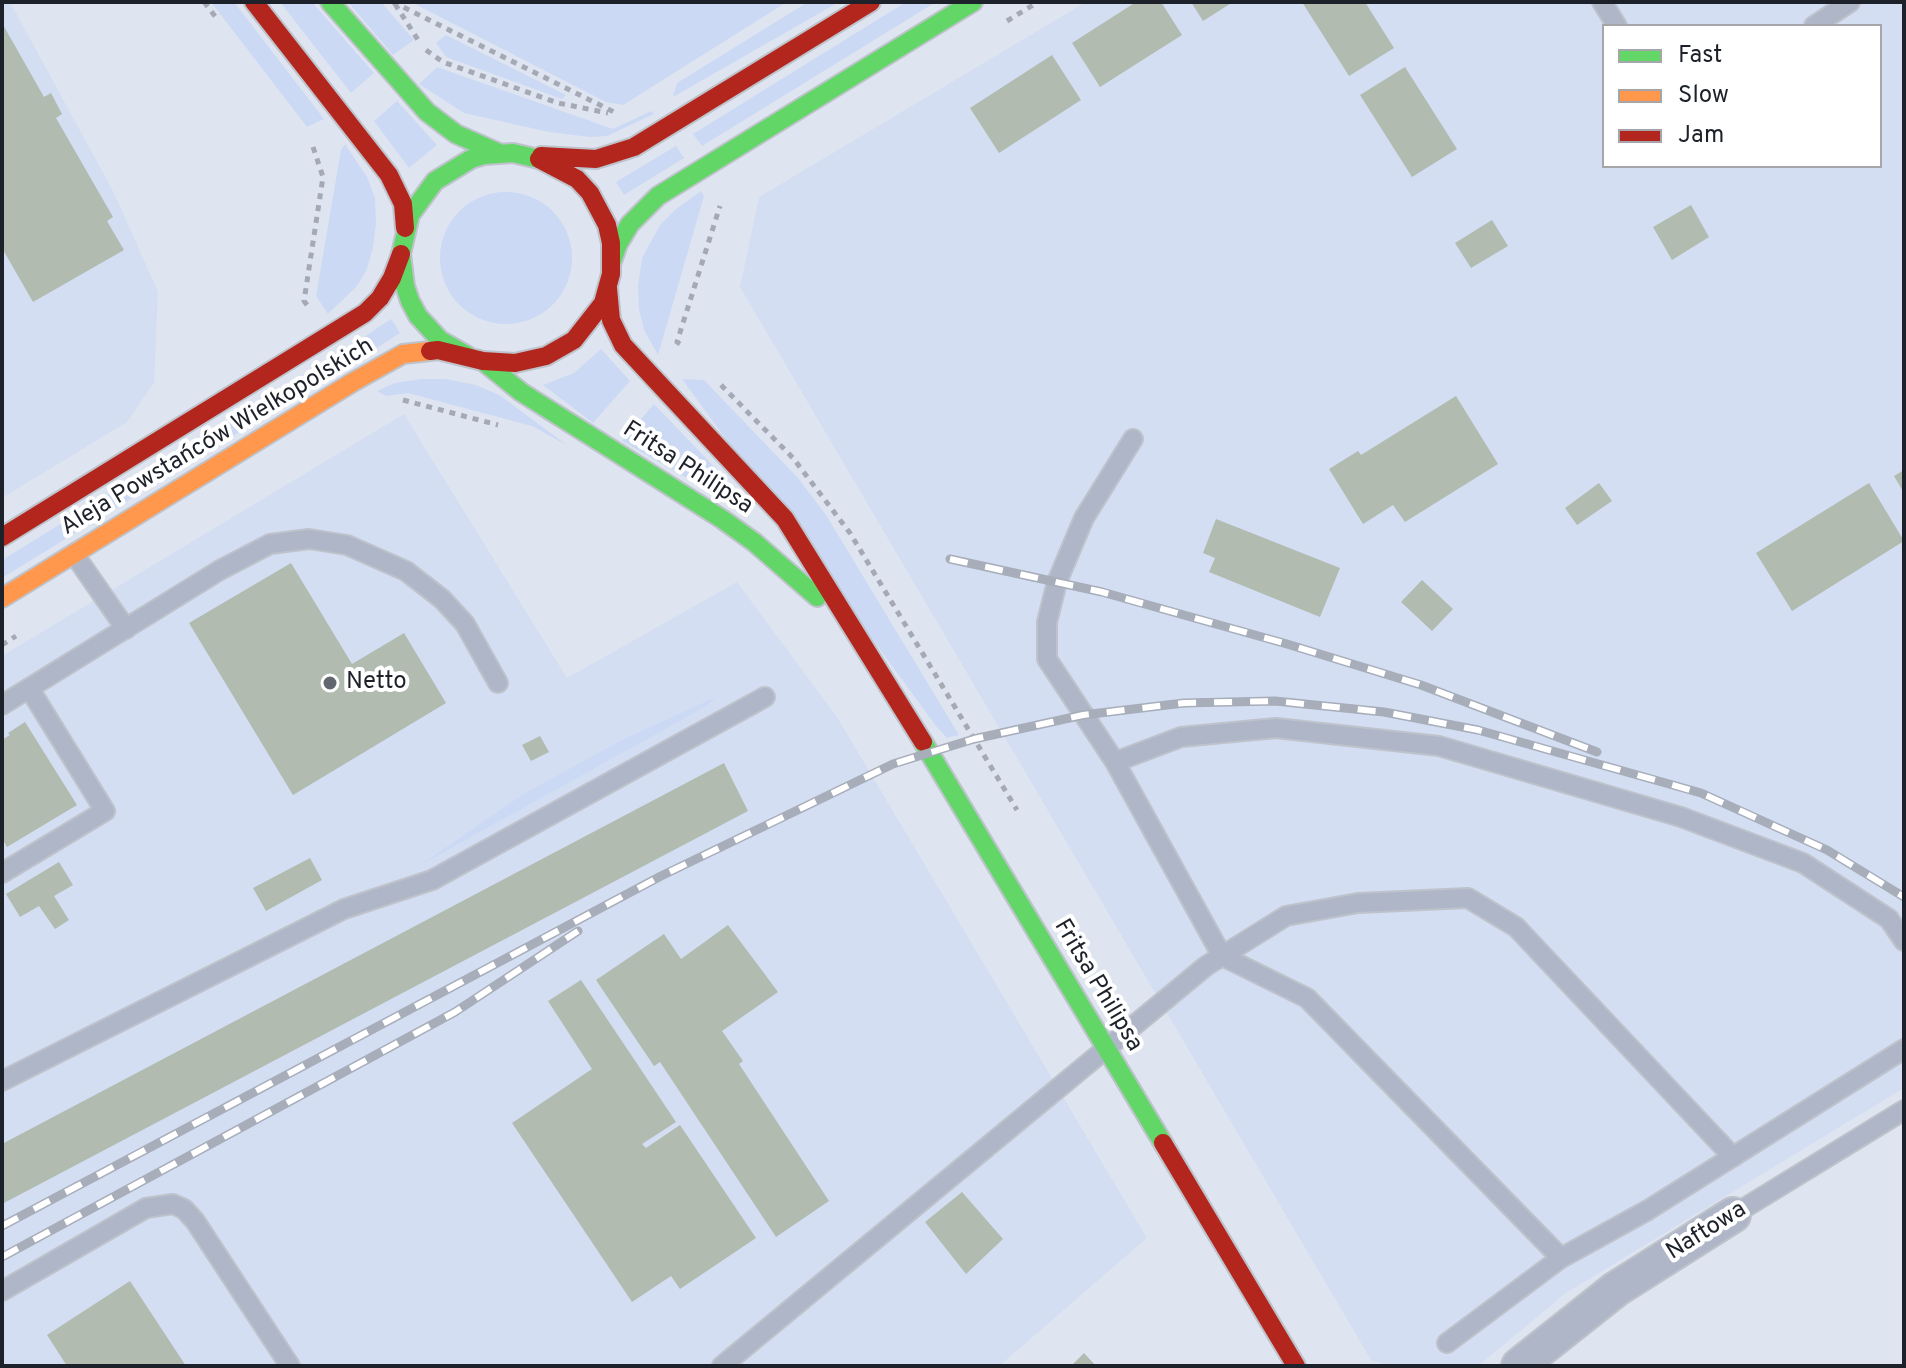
<!DOCTYPE html>
<meta charset="utf-8">
<style>
body{margin:0}
#map{position:relative;width:1906px;height:1368px;overflow:hidden;background:#dfe5f0;font-family:Overpass,sans-serif}
canvas{display:block}
.frame{position:absolute;inset:0;border:4px solid #1d2129;pointer-events:none}
.legend{position:absolute;left:1602px;top:24px;width:280px;height:144px;box-sizing:border-box;background:#fff;border:2px solid #a5a6a9;margin:0;padding:10px 14px;list-style:none;font-size:24px;color:#1d2129}
.legend li{display:flex;align-items:center;gap:16px;height:40px}
.legend b{width:40px;border:2px solid #a5a6a9}
</style>
<div id="map">
<canvas width="1906" height="1368"></canvas>
<div class="frame"></div>
<ul class="legend">
<li><b style="height:10px;background:#63d668"></b>Fast</li>
<li><b style="height:10px;background:#ff974d"></b>Slow</li>
<li><b style="height:10px;background:#b3261e"></b>Jam</li>
</ul>
</div>
<script>
const context = document.querySelector('canvas').getContext('2d');
context.lineJoin = 'round';
function fill(path, color) { context.fillStyle = color; context.fill(path, 'evenodd'); }
const shape = rows => new Path2D(rows.map(r => 'M' + r).join(''));
function stroke(path, color, width, dash) { context.strokeStyle = color; context.lineWidth = width; context.lineCap = dash ? 'butt' : 'round'; context.setLineDash(dash || []); context.stroke(path); }
function write(font, color, halo, rows, align = 'center') {
  context.font = font + ' Overpass,sans-serif'; context.lineWidth = 8; context.setLineDash([]); context.textBaseline = 'middle'; context.strokeStyle = halo; context.fillStyle = color; for (const [text, x, y, turn = 0] of rows) {
    context.save(); context.translate(x, y); context.rotate((+turn || 0) * Math.PI / 180); context.textAlign = isNaN(turn) ? turn : align; if (halo) context.strokeText(text, 0, 0); context.fillText(text, 0, 0); context.restore();
  }
}
fill(shape([
 [2,2,10,2,114,193,158,292,154,383,127,422,2,498],
 [1086,2,1904,2,1904,1088,1566,1293,1478,1366,1392,1366,1371,1360,740,287,759,197],
 [1604,26,1880,26,1880,166,1604,166],
 [404,414,567,678,737,582,837,717,1147,1238,999,1366,2,1366,2,656]
]), '#d3def3');
fill(shape([
 [211,2,234,2,324,119,307,127],
 [280,2,312,2,374,73,351,93],
 [348,2,381,2,414,40,393,55],
 [411,2,787,2,623,105,606,102],
 [808,2,839,2,673,97,677,83],
 [906,2,936,2,702,146,693,134],
 [446,35,566,95,562,99,446,57,436,43],
 [437,67,613,129,651,111,654,114,607,136,590,137,549,132,464,113,419,84],
 [397,101,437,145,409,168,374,121],
 [345,144,367,177,375,198,376,223,373,247,367,269,357,286,328,314,316,296,341,150],
 [676,146,684,158,624,195,616,182],
 [701,191,704,196,658,355,644,330,639,309,638,286,642,258,660,225,676,209],
 '440 258a66 66 0 1 1 132 0a66 66 0 1 1-132 0Z',
 [391,319,400,333,357,360,349,347],
 [601,349,630,381,593,423,543,385,574,373],
 [331,358,339,371,2,578,2,560],
 [422,379,446,379,476,385,501,396,568,446,532,426,408,393,386,396,377,391,395,383],
 [682,379,704,380,798,478,826,515,959,735,947,738,936,726],
 [654,404,744,498,738,507,622,441],
 [716,697,705,707,422,864,522,795,620,741]
]), '#cbd9f4');
fill(shape([
 [1136,2,1161,2,1182,35,1100,87,1072,43],
 [1191,2,1233,2,1203,21],
 [1302,2,1365,2,1394,48,1349,76],
 [2,23,44,97,51,93,62,114,56,118,113,217,107,221,124,250,33,302,2,248],
 [1052,55,1081,100,999,153,970,108],
 [1405,67,1457,149,1412,177,1360,95],
 [1691,205,1709,237,1672,260,1653,227],
 [1492,220,1508,246,1471,268,1455,243],
 [1456,396,1498,464,1405,522,1393,505,1363,524,1329,469,1358,451,1361,455],
 [1904,470,1904,493,1894,476],
 [1599,483,1612,501,1577,525,1565,508],
 [1869,483,1904,541,1792,611,1756,553],
 [1216,519,1340,568,1320,617,1209,572,1215,558,1203,553],
 [291,563,352,664,404,633,446,703,293,795,189,623],
 [1422,580,1453,609,1432,631,1401,602],
 [25,722,77,805,7,847,2,838,2,740,10,735,8,733],
 [540,736,549,752,531,761,522,745],
 [724,763,748,811,2,1204,2,1144],
 [310,858,322,880,266,911,253,888],
 [59,862,73,885,54,896,69,920,55,929,39,906,20,917,6,894],
 [728,925,778,992,722,1031,743,1061,739,1064,829,1201,776,1237,660,1062,654,1066,596,980,664,934,681,959],
 [581,980,676,1122,642,1144,646,1148,680,1125,756,1238,680,1289,671,1276,632,1302,512,1123,592,1069,548,1001],
 [962,1192,1003,1239,966,1274,925,1222],
 [130,1281,186,1366,67,1366,47,1335],
 [1084,1353,1096,1366,1071,1366]
]), '#b1bbb0');
const lane = shape([
 [1602,2,1617,26],
 [1814,26,1850,2],
 [1133,439,1084,518,1057,582,1047,622,1047,659,1115,762,1222,956,1307,998,1561,1258,1648,1210,1904,1049],
 [74,554,126,629],
 [2,705,220,570,270,544,309,539,347,545,406,571,442,599,465,624,498,683],
 [1115,762,1181,737,1276,728,1439,746,1681,817,1803,863,1889,919,1904,941],
 [2,873,105,811,29,688],
 [2,1081,344,909,432,880,765,697],
 [1733,1215,1904,1110],
 [2,1291,146,1208,173,1204,184,1209,195,1221,290,1366],
 [1447,1343,1561,1258],
 [722,1366,1206,966,1286,916,1358,903,1468,898,1516,927,1733,1157]
]);
const street = shape([
 [1519,1366,1616,1289,1733,1215]
]);
const fast = shape([
 [330,2,427,112,456,134,499,153],
 [612,261,618,244,630,224,658,196,973,2],
 [468,356,440,340,418,316,410,301,405,286,401,254,410,215,435,181,471,159,484,155,513,153,539,159],
 [483,361,521,392,722,519,754,542,817,597],
 [923,742,1163,1143]
]);
const slow = shape([
 [2,598,353,382,403,354,430,351]
]);
const jam = shape([
 [254,2,389,175,403,204,405,228],
 [541,156,596,159,634,147,871,2],
 [608,288,611,320,623,345,785,519,923,742],
 [430,351,438,350,483,361,515,363,546,356,574,340,603,303,611,274,611,243,607,225,590,193,577,179,539,159],
 [2,537,365,313,380,298,392,278,401,254],
 [1163,1143,1296,1366]
]);
stroke(lane, '#bec3cb', 22);
stroke(street, '#bec3cb', 38);
stroke(fast, '#bec3cb', 22);
stroke(slow, '#bec3cb', 22);
stroke(jam, '#bec3cb', 22);
stroke(shape([
 [204,2,218,20],
 [393,2,614,112],
 [395,4,420,43],
 [1007,21,1038,2],
 [426,50,443,62,558,103,608,113],
 [307,305,304,301,323,177,312,144],
 [680,344,677,342,720,206],
 [721,385,793,458,850,533,1017,810],
 [403,400,498,425],
 [2,645,16,636]
]), '#a4a9b5', 5, [6, 6]);
stroke(lane, '#afb6c7', 18);
stroke(street, '#afb6c7', 34);
stroke(fast, '#63d668', 18);
stroke(slow, '#ff974d', 18);
stroke(jam, '#b3261e', 18);
const rail = shape([
 [950,559,1102,592,1287,644,1421,685,1597,752],
 [2,1226,661,876,893,764,974,739,1083,715,1184,703,1275,701,1384,712,1478,730,1701,793,1827,850,1904,897],
 [2,1257,455,1012,578,931]
]);
stroke(rail, '#a7adb9', 9);
stroke(rail, '#fff', 6, [18]);
for (const [x, y, r, color] of [
 [330,683,8,"#61666f"]
]) { const dot = new Path2D(); dot.arc(x, y, r, 0, 2 * Math.PI); context.fillStyle = color; context.fill(dot); stroke(dot, '#fff', 3); }
write('24px', '#1d2129', '#fff', [
 ["Aleja Powstańców Wielkopolskich",218,438,-31],
 ["Fritsa Philipsa",687,469,33],
 ["Fritsa Philipsa",1097,986,59],
 ["Naftowa",1707,1232,-32]
]);
write('24px', '#1d2129', '#fff', [
 ["Netto",346,683]
], 'left');
</script>
